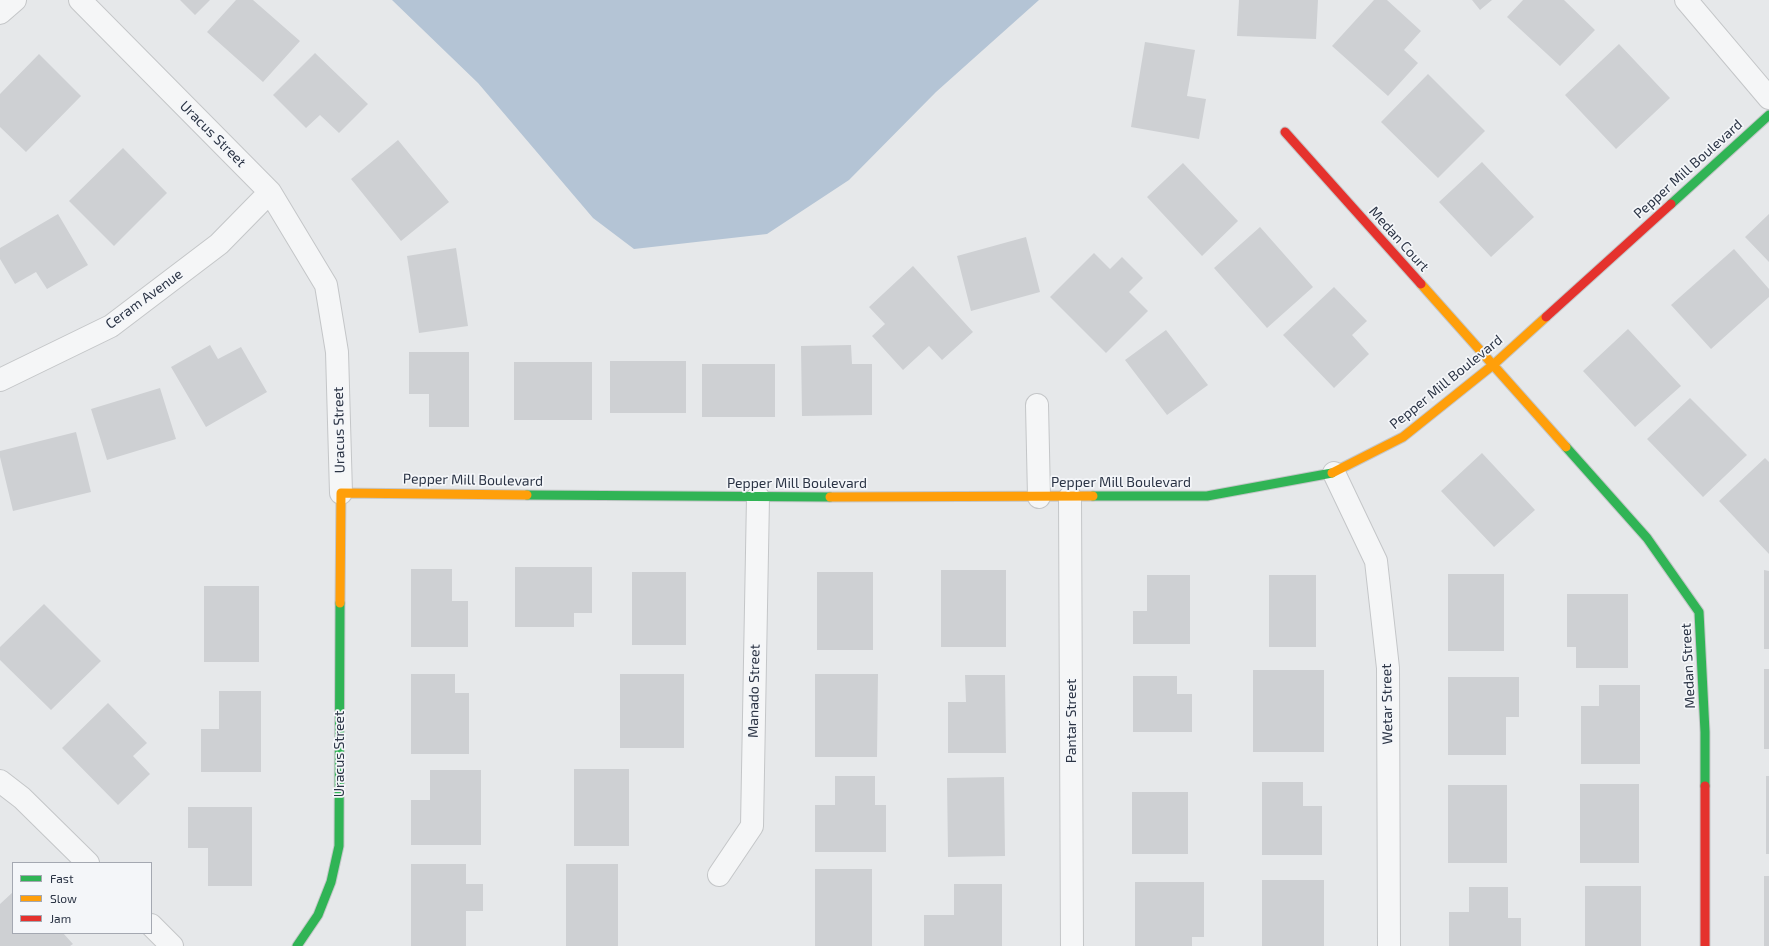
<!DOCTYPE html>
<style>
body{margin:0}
#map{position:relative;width:1769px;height:946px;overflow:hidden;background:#e6e8ea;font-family:"Exo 2",sans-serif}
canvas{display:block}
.legend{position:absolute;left:12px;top:862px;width:140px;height:72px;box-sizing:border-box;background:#f4f6f9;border:1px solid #a4a8b1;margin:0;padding:5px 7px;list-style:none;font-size:12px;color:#2b3445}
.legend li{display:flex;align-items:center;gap:8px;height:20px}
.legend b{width:20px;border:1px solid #a4a8b1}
</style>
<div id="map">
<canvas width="1769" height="946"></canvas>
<ul class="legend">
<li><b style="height:5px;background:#30b455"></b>Fast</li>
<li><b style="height:5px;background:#ff9f0a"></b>Slow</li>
<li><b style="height:5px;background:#e5322d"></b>Jam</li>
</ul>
</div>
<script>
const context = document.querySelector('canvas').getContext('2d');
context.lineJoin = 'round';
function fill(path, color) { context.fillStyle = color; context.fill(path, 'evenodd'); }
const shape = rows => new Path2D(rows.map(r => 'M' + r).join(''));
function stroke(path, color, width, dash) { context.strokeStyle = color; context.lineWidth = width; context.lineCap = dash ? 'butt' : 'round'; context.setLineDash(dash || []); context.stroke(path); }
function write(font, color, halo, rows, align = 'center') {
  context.font = font + ' "Exo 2",sans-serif'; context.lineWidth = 3.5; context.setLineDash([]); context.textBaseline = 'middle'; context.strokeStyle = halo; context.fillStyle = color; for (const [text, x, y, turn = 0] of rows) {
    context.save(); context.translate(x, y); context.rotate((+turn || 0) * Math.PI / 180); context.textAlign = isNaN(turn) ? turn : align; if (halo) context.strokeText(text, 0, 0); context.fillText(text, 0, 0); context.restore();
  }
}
fill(shape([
 [392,0,1039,0,936,92,849,180,767,234,634,249,593,218,478,83]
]), '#b4c4d5');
fill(shape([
 [180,0,210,0,195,15],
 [236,0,253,0,300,41,263,82,207,32],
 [1239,0,1318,0,1316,39,1237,36],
 [1374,0,1387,0,1421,31,1404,50,1418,63,1388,96,1332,46],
 [1472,0,1492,0,1480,10],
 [1523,0,1564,0,1595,30,1560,66,1507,17],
 [1145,42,1195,50,1187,96,1206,99,1199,139,1131,127],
 [1619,44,1670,98,1616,149,1565,95],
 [315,53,368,104,339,133,320,115,306,128,273,95],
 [39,54,81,96,26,152,0,127,0,94],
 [1428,74,1485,131,1438,178,1381,122],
 [398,140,449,202,401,241,351,179],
 [123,148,167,193,114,246,69,201],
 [1482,162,1534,217,1491,257,1439,202],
 [1183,163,1238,221,1202,256,1147,197],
 [58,214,88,265,47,289,36,272,15,284,0,259,0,248],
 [1769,214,1769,262,1745,237],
 [1260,227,1313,287,1267,328,1214,268],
 [1026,237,1040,292,971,311,957,256],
 [456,248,468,326,419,333,407,256],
 [1734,249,1769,289,1769,297,1711,349,1671,305],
 [1094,253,1110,269,1122,257,1143,278,1129,292,1148,311,1106,353,1050,297],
 [913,266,973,332,942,360,929,346,903,370,872,336,885,324,869,307],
 [1334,287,1367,321,1352,335,1369,354,1334,388,1283,335],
 [1628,329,1681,386,1635,427,1583,371],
 [1166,330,1208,385,1167,415,1125,360],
 [210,345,218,359,241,347,267,392,206,427,171,367],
 [851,345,852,364,872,364,872,415,802,416,801,346],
 [409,352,469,352,469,427,429,427,429,394,409,394],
 [610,361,686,361,686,413,610,413],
 [514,362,592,362,592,420,514,420],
 [702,364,775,364,775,417,702,417],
 [160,388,176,439,107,460,91,409],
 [1690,398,1747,455,1703,497,1647,439],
 [76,432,91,492,13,511,0,457,0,451],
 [1482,453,1535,510,1494,547,1441,491],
 [1765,458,1769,462,1769,554,1719,501],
 [515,567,592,567,592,613,574,613,574,627,515,627],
 [411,569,452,569,452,601,468,601,468,647,411,647],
 [941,570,1006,570,1006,647,941,647],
 [1764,570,1769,571,1769,649,1764,649],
 [632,572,686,572,686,645,632,645],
 [817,572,873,572,873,650,817,650],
 [1448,574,1504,574,1504,651,1448,651],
 [1147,575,1190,575,1190,644,1133,644,1133,611,1147,611],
 [1269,575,1316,575,1316,647,1269,647],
 [204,586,259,586,259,662,204,662],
 [1567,594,1628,594,1628,668,1576,668,1576,647,1567,647],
 [44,604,101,661,51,710,0,660,0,647],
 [1764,669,1769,669,1769,749,1764,749],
 [1253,670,1324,670,1324,752,1253,752],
 [411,674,455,674,455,693,469,693,469,754,411,754],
 [620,674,684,674,684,748,620,748],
 [815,674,878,674,877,757,815,757],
 [965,675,1005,675,1006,753,948,753,948,702,966,702],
 [1133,676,1177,676,1177,694,1192,694,1192,732,1133,732],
 [1448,677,1519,677,1519,717,1506,717,1506,755,1448,755],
 [1599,685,1640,685,1640,764,1581,764,1581,706,1599,706],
 [219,691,261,691,261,772,201,772,201,729,219,729],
 [108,703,147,743,133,756,150,774,118,805,62,748],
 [574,769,629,769,629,846,574,846],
 [430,770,481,770,481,845,411,845,411,800,430,800],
 [835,776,875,776,875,805,886,805,886,852,815,852,815,805,835,805],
 [1766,776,1769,776,1769,854,1766,854],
 [1004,777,1005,856,948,857,947,778],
 [1262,782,1303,782,1303,806,1322,806,1322,855,1262,855],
 [1580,784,1639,784,1639,863,1580,863],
 [1448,785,1507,785,1507,863,1448,863],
 [1132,792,1188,792,1188,854,1132,854],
 [188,807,252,807,252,886,208,886,208,848,188,848],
 [411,864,466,864,466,884,483,884,483,911,466,911,466,946,411,946],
 [566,864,618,864,618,946,566,946],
 [815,869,872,869,872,946,815,946],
 [1764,876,1769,876,1769,946,1764,946],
 [1262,880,1324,880,1324,946,1262,946],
 [1135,882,1204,882,1204,937,1192,937,1192,946,1135,946],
 [954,884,1002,884,1002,946,924,946,924,915,954,915],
 [1585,886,1641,886,1641,946,1585,946],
 [1469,887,1508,887,1508,918,1521,918,1521,946,1449,946,1449,912,1469,912],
 [13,892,13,933,63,933,73,944,70,946,0,946,0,904]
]), '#ced0d3');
const street = shape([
 [80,0,270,192,326,285,337,352,341,493],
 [1686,0,1769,98],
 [0,13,15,0],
 [0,380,111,326,219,244,270,192],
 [1037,405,1039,497],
 [1334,473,1376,561,1388,668,1389,946],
 [1070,497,1072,946],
 [0,781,22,798,88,863],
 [719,875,752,826,758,497],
 [151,925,172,946]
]);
const fast = shape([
 [1671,204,1769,115],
 [1566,447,1647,538,1699,612,1705,732,1705,786],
 [527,495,830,497],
 [1093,496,1207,496,1332,473],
 [297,946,318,915,331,882,339,846,340,603]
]);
const slow = shape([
 [1421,284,1566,447],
 [1332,473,1403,437,1493,365,1546,317],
 [830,497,1093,496],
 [340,603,341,493,527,495]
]);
const jam = shape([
 [1285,132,1421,284],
 [1546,317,1671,204],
 [1705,786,1705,946]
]);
stroke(street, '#c4c6c8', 24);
stroke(fast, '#c4c6c8', 11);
stroke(slow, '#c4c6c8', 11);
stroke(jam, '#c4c6c8', 11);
stroke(street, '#f5f6f7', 22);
stroke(fast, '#30b455', 9);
stroke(slow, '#ff9f0a', 9);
stroke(jam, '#e5322d', 9);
write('14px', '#2b3445', '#f4f6f9', [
 ["Uracus Street",213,134,45],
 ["Pepper Mill Boulevard",1688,169,-42],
 ["Medan Court",1399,239,48],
 ["Ceram Avenue",144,299,-36],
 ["Pepper Mill Boulevard",1446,382,-39],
 ["Uracus Street",339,430,-91],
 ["Pepper Mill Boulevard",473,480,1],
 ["Pepper Mill Boulevard",1121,482],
 ["Pepper Mill Boulevard",797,483],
 ["Medan Street",1688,666,-93],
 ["Manado Street",754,691,-89],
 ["Wetar Street",1387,704,-91],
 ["Pantar Street",1071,721,-90],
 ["Uracus Street",339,754,-90]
]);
</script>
